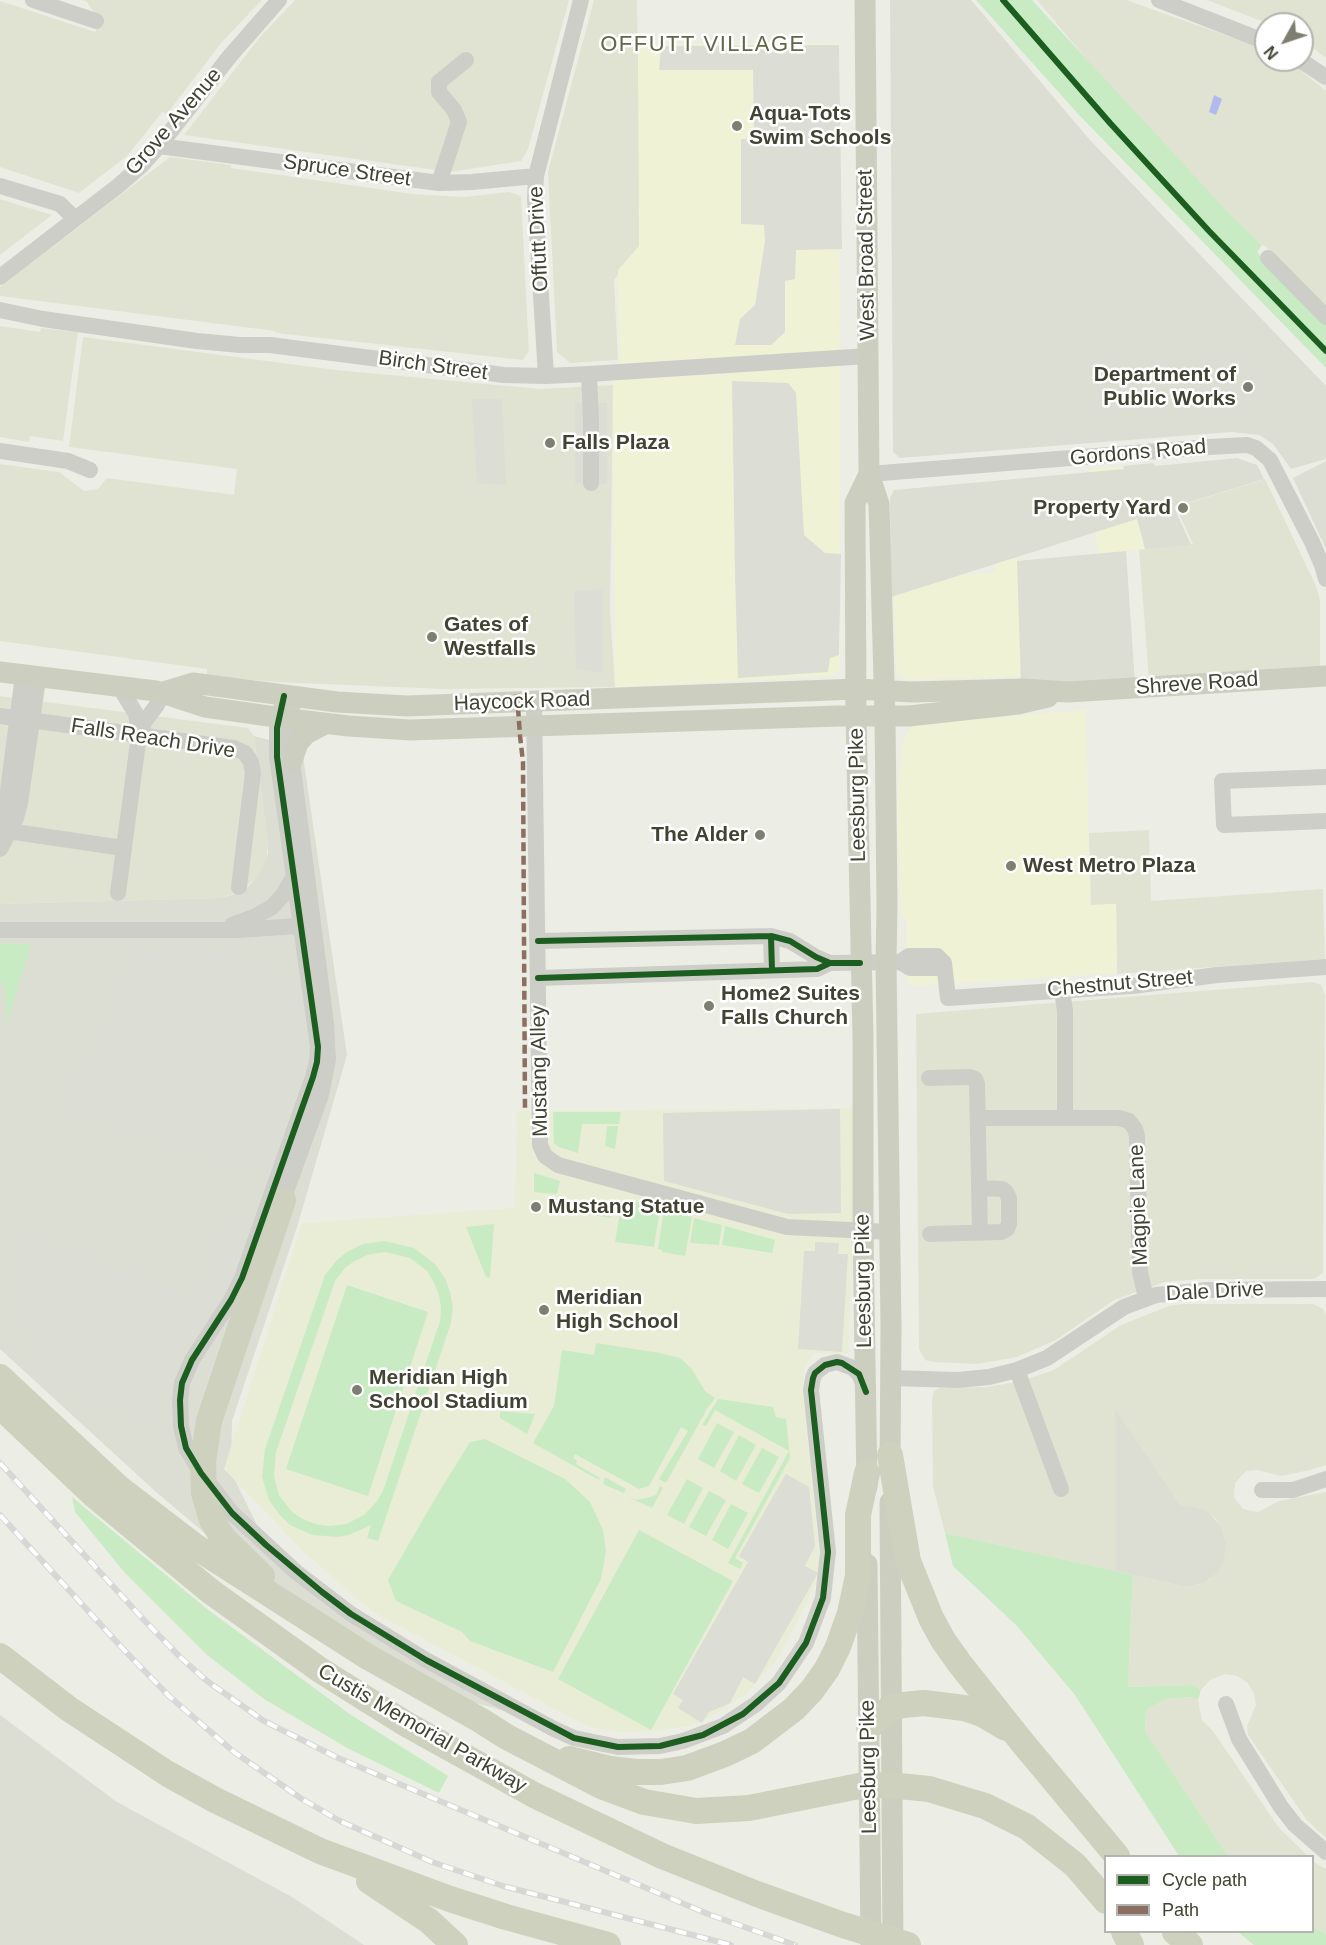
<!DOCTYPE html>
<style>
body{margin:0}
#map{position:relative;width:1326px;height:1945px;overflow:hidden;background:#eceee5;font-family:Arial,sans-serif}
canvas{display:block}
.legend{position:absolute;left:1104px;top:1855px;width:210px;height:78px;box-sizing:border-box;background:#fff;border:2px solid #b3b4ad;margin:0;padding:8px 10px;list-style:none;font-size:18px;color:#424332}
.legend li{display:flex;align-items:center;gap:12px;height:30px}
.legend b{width:30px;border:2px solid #b3b4ad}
.north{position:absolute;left:1254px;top:12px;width:60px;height:60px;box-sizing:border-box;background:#fff;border:2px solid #b3b4ad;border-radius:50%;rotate:230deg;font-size:16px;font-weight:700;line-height:24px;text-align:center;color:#424332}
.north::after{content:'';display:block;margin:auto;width:21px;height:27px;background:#7e7f71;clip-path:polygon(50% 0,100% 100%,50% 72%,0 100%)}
</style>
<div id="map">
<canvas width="1326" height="1945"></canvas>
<ul class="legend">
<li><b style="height:8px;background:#1b5e20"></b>Cycle path</li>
<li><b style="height:8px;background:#8d6e63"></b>Path</li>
</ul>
<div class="north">N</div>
</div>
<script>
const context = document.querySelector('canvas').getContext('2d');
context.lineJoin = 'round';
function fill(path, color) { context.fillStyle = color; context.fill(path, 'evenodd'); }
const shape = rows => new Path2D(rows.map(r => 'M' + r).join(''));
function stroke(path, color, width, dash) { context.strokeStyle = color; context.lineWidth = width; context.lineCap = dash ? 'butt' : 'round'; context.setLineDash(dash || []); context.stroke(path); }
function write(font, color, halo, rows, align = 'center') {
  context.font = font + ' Arial,sans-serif'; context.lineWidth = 5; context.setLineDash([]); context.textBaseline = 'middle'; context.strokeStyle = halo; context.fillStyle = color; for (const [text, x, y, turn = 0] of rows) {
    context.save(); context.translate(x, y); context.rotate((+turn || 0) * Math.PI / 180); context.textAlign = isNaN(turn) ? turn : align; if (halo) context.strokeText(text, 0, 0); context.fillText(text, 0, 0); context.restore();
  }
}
fill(shape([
 [82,0,262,0,222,42,166,115,163,111,127,156,79,193,0,167,0,1,95,32,100,21,87,2],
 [295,0,569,0,528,149,521,161,450,172,184,135,260,37],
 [594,0,637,0,641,246,614,280,618,360,570,363,557,352,548,172],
 [1037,0,1126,0,1253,45,1266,52,1266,60,1282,60,1295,66,1326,91,1326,309,1265,246,1262,245,1226,210,1129,110],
 [1207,0,1326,0,1326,58,1302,39,1302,24,1269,24],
 [170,157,231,165,231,168,413,194,464,197,509,192,521,196,529,351,523,360,276,333,275,331,0,296,0,287],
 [0,199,52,215,0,255],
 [0,326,40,332,41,328,78,332,63,441,30,436,29,442,0,437],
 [83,337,336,370,540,389,613,385,610,611,615,687,443,689,274,682,207,675,207,669,0,641,0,464,59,472,84,491,98,489,107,478,234,495,237,469,69,447],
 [1265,479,1316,586,1320,600,1320,668,1149,680,1139,549,1193,544,1176,507],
 [0,696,248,728,254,736,268,844,266,862,260,874,240,892,219,898,0,904],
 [1149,830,1151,901,1323,889,1325,959,1117,974,1116,904,1091,905,1089,833],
 [1313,982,1321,985,1325,995,1323,1273,1314,1279,1199,1279,1165,1282,1114,1300,1056,1340,1017,1357,977,1364,933,1362,925,1360,919,1349,916,1014],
 [1182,1304,1313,1304,1323,1309,1326,1316,1326,1465,1310,1470,1281,1476,1257,1470,1246,1471,1235,1483,1234,1497,1243,1509,1258,1512,1279,1501,1326,1492,1326,1838,1306,1819,1248,1735,1247,1726,1256,1705,1254,1694,1248,1683,1237,1676,1225,1674,1210,1680,1201,1690,1192,1685,1128,1687,1133,1575,1187,1587,1201,1584,1210,1579,1221,1566,1226,1542,1221,1526,1215,1518,1201,1509,1181,1506,1115,1410,1115,1571,945,1533,933,1487,932,1399,934,1391,939,1388,986,1387,1018,1382,1054,1370,1121,1325,1169,1306],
 [1192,1697,1198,1700,1202,1720,1213,1731,1279,1828,1308,1856,1228,1856,1145,1731,1146,1710,1166,1699],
 [1312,1861,1326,1869,1326,1934,1313,1927]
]), '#e0e3d2');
fill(shape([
 [839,43,840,670,832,676,615,687,613,385,620,361,618,270,639,246,638,44],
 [1123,466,1145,549,1098,554,1090,469],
 [1017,547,1021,676,908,680,897,673,893,580,995,573,995,549],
 [1086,710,1090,905,1116,904,1117,973,912,986,907,981,907,918,901,918,897,803,903,741,913,725]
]), '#f0f2d6');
fill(shape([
 [890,0,971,0,1090,140,1326,386,1326,459,1291,469,1273,444,1259,435,1231,432,900,458,893,452],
 [1237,458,1257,465,1264,479,1174,507,1191,545,1145,549,1137,519,891,597,890,498,894,490,1124,469,1123,466,1153,463,1155,466],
 [1326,461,1326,549,1293,478],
 [1126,551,1135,683,1021,683,1017,561],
 [254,736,302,749,347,1055,298,1224,232,1421,231,1472,257,1525,317,1582,385,1631,575,1731,405,1683,309,1621,156,1492,0,1349,0,904,219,898,232,895,248,887,262,870,268,853,268,844],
 [1115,1409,1181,1506,1195,1507,1207,1511,1221,1526,1226,1542,1224,1560,1218,1572,1204,1583,1187,1587,1115,1571],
 [0,1715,117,1802,292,1897,364,1945,0,1945]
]), '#ddded3');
fill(shape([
 [855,1108,855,1200,848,1354,817,1353,812,1356,805,1367,802,1389,818,1542,819,1565,815,1584,799,1619,777,1660,746,1694,709,1718,689,1726,654,1731,621,1732,593,1728,568,1716,373,1612,305,1553,224,1469,302,1223,515,1208,517,1111]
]), '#e9edd6');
fill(shape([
 [976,0,1032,0,1226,210,1262,245,1257,252,1326,324,1326,368,1079,115],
 [0,943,28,944,31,947,5,1029,6,1001,4,988,0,981],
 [553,1112,621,1112,619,1124,582,1124,578,1153,559,1147,554,1143],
 [607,1126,618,1126,615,1149,605,1146],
 [534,1173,560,1181,557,1194,534,1192],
 [630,1200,660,1208,654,1247,615,1242,622,1201],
 [614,1202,611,1218,585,1214,586,1204],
 [664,1209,692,1217,685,1256,662,1252,662,1250,658,1249],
 [694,1218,722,1225,719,1245,690,1243],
 [494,1224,490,1278,486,1277,466,1227],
 [725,1226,775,1240,772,1253,722,1245],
 [385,1241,414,1248,435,1264,445,1278,450,1292,453,1307,451,1323,378,1541,367,1538,371,1525,349,1535,339,1537,312,1535,290,1525,279,1514,269,1500,262,1477,265,1449,325,1275,337,1260,347,1252,363,1244],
 [385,1252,410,1258,427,1271,434,1283,439,1295,441,1308,440,1321,383,1491,377,1501,364,1515,346,1524,330,1526,315,1524,303,1519,292,1512,279,1495,274,1476,276,1452,335,1281,345,1268,353,1262,367,1255],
 [347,1285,428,1312,368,1496,286,1469],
 [596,1343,660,1353,680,1358,691,1368,705,1391,715,1398,707,1409,666,1483,659,1479,688,1431,681,1427,649,1486,639,1489,575,1454,573,1458,577,1461,576,1464,600,1478,599,1480,533,1443,554,1406,562,1350,594,1355],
 [718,1399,773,1407,776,1417,786,1419,790,1458,735,1558,743,1563,740,1569,728,1563,789,1451,715,1410,706,1426,702,1425],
 [500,1411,535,1414,527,1434,500,1418],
 [717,1423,734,1432,714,1468,698,1459],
 [739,1435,756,1445,736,1481,720,1471],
 [485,1439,565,1479,590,1502,603,1530,606,1551,601,1579,553,1672,470,1641,462,1632,396,1601,388,1580,436,1497,470,1442],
 [762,1448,779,1457,759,1493,742,1484],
 [605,1477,626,1489,624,1493,605,1485,603,1483],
 [687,1479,703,1488,684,1524,667,1515],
 [660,1486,663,1488,652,1508,628,1497,637,1500,650,1497,656,1495],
 [709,1491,726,1500,706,1536,689,1527],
 [72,1497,207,1609,351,1715,448,1776,439,1793,349,1749,264,1699,207,1655,125,1573,75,1512],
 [731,1504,748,1513,728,1549,712,1540],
 [639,1530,733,1581,651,1730,558,1679],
 [945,1533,1133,1575,1128,1687,1192,1685,1201,1690,1198,1700,1192,1697,1166,1699,1146,1710,1145,1731,1228,1856,1179,1856,1075,1695,1017,1626,953,1566],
 [1313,1927,1326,1934,1326,1945,1254,1945,1238,1932,1312,1932]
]), '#c9ebc3');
fill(shape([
 [839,45,842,249,796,250,795,279,785,281,785,332,771,345,735,345,740,319,755,305,765,241,764,225,741,224,741,139,754,139,753,70,659,70,661,46],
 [732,381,788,383,796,393,804,535,825,553,841,554,839,655,830,658,828,672,738,678,735,573],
 [472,399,502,399,506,485,477,483],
 [575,403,607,403,607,484,575,483],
 [603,589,603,673,576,669,574,591],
 [205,948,289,978,297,994,309,1060,269,1175,67,1110,85,1055,99,1059,135,952],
 [840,1109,841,1213,788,1214,664,1181,663,1113],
 [228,1217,243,1222,250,1232,236,1270,223,1297,214,1311,183,1344,173,1360,151,1418,54,1383,58,1370,39,1363,43,1347,29,1341,32,1330,18,1325,14,1305,14,1277,27,1240,200,1299],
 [815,1242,839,1243,838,1254,848,1254,842,1352,798,1349,804,1251,815,1251],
 [786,1474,809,1487,815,1546,805,1566,818,1573,755,1684,743,1677,730,1703,709,1712,702,1723,678,1708,683,1700,673,1694,748,1562,739,1556]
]), '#dcddd5');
fill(shape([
 [1214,95,1222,99,1216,115,1209,112]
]), '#b1baef');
stroke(shape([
 [33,0,96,21],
 [1159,0,1266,42],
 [1300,60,1326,77],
 [159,146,439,183,472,182,536,176],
 [439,183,459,122,454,110,439,92,439,82,466,60],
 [0,186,60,204,75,219],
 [1268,258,1326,317],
 [0,277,118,186,142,165,159,146,230,56,279,0],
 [0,310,43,319,197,341,240,345,270,345,504,375,546,376,589,374,868,356],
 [589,374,591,422,591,483],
 [546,376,535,199,536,176,581,0],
 [0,451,68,461,90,470],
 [869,474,1209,447,1247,445,1256,448,1270,460,1312,542,1322,565,1326,579],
 [284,696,277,728,277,757,318,1047,317,1062,313,1077,242,1278,231,1300,192,1360,182,1383,180,1400,181,1426,186,1448,201,1473,232,1513,296,1572,351,1614,426,1660,554,1729,574,1738,618,1747,660,1746,683,1741,723,1726,756,1704,779,1683,806,1643,823,1598,828,1552,811,1390,813,1378,815,1373,825,1365,837,1362,853,1368,859,1374,865,1388],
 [534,701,540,1145,545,1156,558,1165,787,1227,890,1232],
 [0,716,234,748,245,753,251,762,253,773,239,887],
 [139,734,145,721,157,705,163,692],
 [1326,777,1222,781,1224,825,1326,821],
 [8,831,123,848],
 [0,849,16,818,20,803,37,686,27,676,22,683,6,806,6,821,8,831],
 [118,893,139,735,136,714,119,686],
 [232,925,256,916,272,907,283,895,294,876],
 [0,930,239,930,312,925],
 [538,941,771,936],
 [900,962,910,968,937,968,944,963],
 [772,970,771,936,790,941,816,957,830,963,900,962,909,956,937,956,944,963,948,998,1132,986,1217,975,1326,967],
 [538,978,817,969,830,963],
 [1062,990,1065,1011,1065,1117],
 [929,1078,970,1077,975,1079,977,1084,980,1232],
 [979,1118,1119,1118,1129,1121,1135,1129,1137,1136,1140,1272,1146,1298],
 [283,1200,321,1095,328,1059,326,1023,292,761,290,732,292,707],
 [930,1234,1001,1232,1007,1229,1009,1224,1009,1198,1006,1192,1002,1189,979,1188],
 [1017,1370,1061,1489],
 [891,1378,958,1380,989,1377,1017,1370,1047,1358,1124,1307,1156,1295,1207,1290,1326,1289],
 [1262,1490,1293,1490,1326,1479],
 [1226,1704,1239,1739,1281,1807,1295,1825,1326,1852]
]), '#cecec9', 16);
stroke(shape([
 [865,0,869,474,879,504,885,716,887,906,886,962,891,1326,890,1470],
 [0,672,156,691,205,707,290,719,348,726,410,730,839,716,909,716,1018,704,1048,697],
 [163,692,193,683,337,702,407,706,857,689,912,692,1023,689,1069,692,1326,676],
 [292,761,298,743,306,734,325,724],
 [867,1487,863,1231,863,1038,856,715,855,503,869,474],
 [890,1502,893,1945],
 [867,1564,871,1945]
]), '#cccfc0', 21);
stroke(shape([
 [0,1377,119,1488,196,1547,368,1657,480,1720,507,1737,601,1786,644,1802,696,1811,749,1808,859,1786,889,1785,929,1789,985,1806,1027,1827,1075,1865,1106,1901],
 [0,1406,95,1496,210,1591,320,1670,406,1724,534,1795,662,1856,757,1894,843,1925,908,1945],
 [890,1455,908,1561,931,1618,943,1640,960,1664,1022,1742,1117,1856],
 [262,1576,223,1538,212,1520,204,1493,203,1461,209,1421,283,1200],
 [0,1656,69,1709,168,1774,215,1800,320,1851,450,1899,506,1917,608,1945],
 [869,1727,890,1708,903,1705,924,1703,964,1708,982,1714,1006,1728],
 [569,1759,610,1769,636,1772,661,1772,687,1768,725,1754,752,1741,794,1709,812,1690,827,1669,838,1647,850,1613,858,1576,858,1515,867,1473],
 [369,1881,429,1921,455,1945],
 [1124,1932,1131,1945],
 [1175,1932,1190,1945]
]), '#ced1be', 26);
const rail = shape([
 [0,1463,143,1619,180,1657,207,1681,264,1721,336,1757,397,1783,708,1914,795,1945],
 [0,1515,125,1651,170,1697,234,1752,302,1799,340,1821,432,1862,503,1886,731,1945]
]);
stroke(rail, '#d7d7d6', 6);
stroke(rail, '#fff', 4, [11]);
stroke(shape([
 [517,694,520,736,523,762,525,1111]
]), '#8d6e63', 4.5, [9, 4.5]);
stroke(shape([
 [1003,0,1110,123,1209,231,1326,351],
 [284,696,277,728,277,757,318,1047,317,1062,313,1077,242,1278,231,1300,192,1360,182,1383,180,1400,181,1426,186,1448,201,1473,232,1513,266,1545,322,1592,351,1614,426,1660,574,1738,618,1747,660,1746,703,1735,743,1714,779,1683,806,1643,823,1598,828,1552,811,1390,813,1378,815,1373,825,1365,837,1362,842,1363,859,1374,866,1392],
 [538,941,771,936],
 [772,970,771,936,790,941,816,957,830,963,860,963],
 [538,978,817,969,830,963]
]), '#1b5e20', 6);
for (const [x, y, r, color] of [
 [737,126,6,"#7e7f71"],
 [1248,387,6,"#7e7f71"],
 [550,443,6,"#7e7f71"],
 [1183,508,6,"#7e7f71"],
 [432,637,6,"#7e7f71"],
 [760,835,6,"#7e7f71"],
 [1011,866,6,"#7e7f71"],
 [709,1006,6,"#7e7f71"],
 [536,1207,6,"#7e7f71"],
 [544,1310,6,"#7e7f71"],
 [357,1390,6,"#7e7f71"]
]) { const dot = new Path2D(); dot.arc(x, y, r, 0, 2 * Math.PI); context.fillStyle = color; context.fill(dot); stroke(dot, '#fff', 2); }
write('bold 21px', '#424332', '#fff', [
 ["Aqua-Tots",749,114],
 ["Swim Schools",749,138],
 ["Department of",1236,375,"right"],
 ["Public Works",1236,399,"right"],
 ["Falls Plaza",562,443],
 ["Property Yard",1171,508,"right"],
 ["Gates of",444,625],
 ["Westfalls",444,649],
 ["The Alder",748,835,"right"],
 ["West Metro Plaza",1023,866],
 ["Home2 Suites",721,994],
 ["Falls Church",721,1018],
 ["Mustang Statue",548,1207],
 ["Meridian",556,1298],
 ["High School",556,1322],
 ["Meridian High",369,1378],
 ["School Stadium",369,1402]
], 'left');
write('21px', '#424332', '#fff', [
 ["Grove Avenue",174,122,-49],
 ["Spruce Street",347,171,8],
 ["Offutt Drive",539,239,-93],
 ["West Broad Street",867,255,-91],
 ["Birch Street",433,366,8],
 ["Gordons Road",1138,453,-5],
 ["Shreve Road",1197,684,-4],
 ["Haycock Road",522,702,-2],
 ["Falls Reach Drive",153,739,9],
 ["Leesburg Pike",858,795,-91],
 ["Chestnut Street",1120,984,-5],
 ["Mustang Alley",540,1071,-91],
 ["Magpie Lane",1139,1205,-92],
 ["Leesburg Pike",864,1281,-91],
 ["Dale Drive",1215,1292,-3],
 ["Custis Memorial Parkway",422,1729,30],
 ["Leesburg Pike",869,1767,-91]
]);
context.letterSpacing = '1.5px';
write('22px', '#646649', '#fff', [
 ["OFFUTT VILLAGE",703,45]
]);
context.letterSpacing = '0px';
</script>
